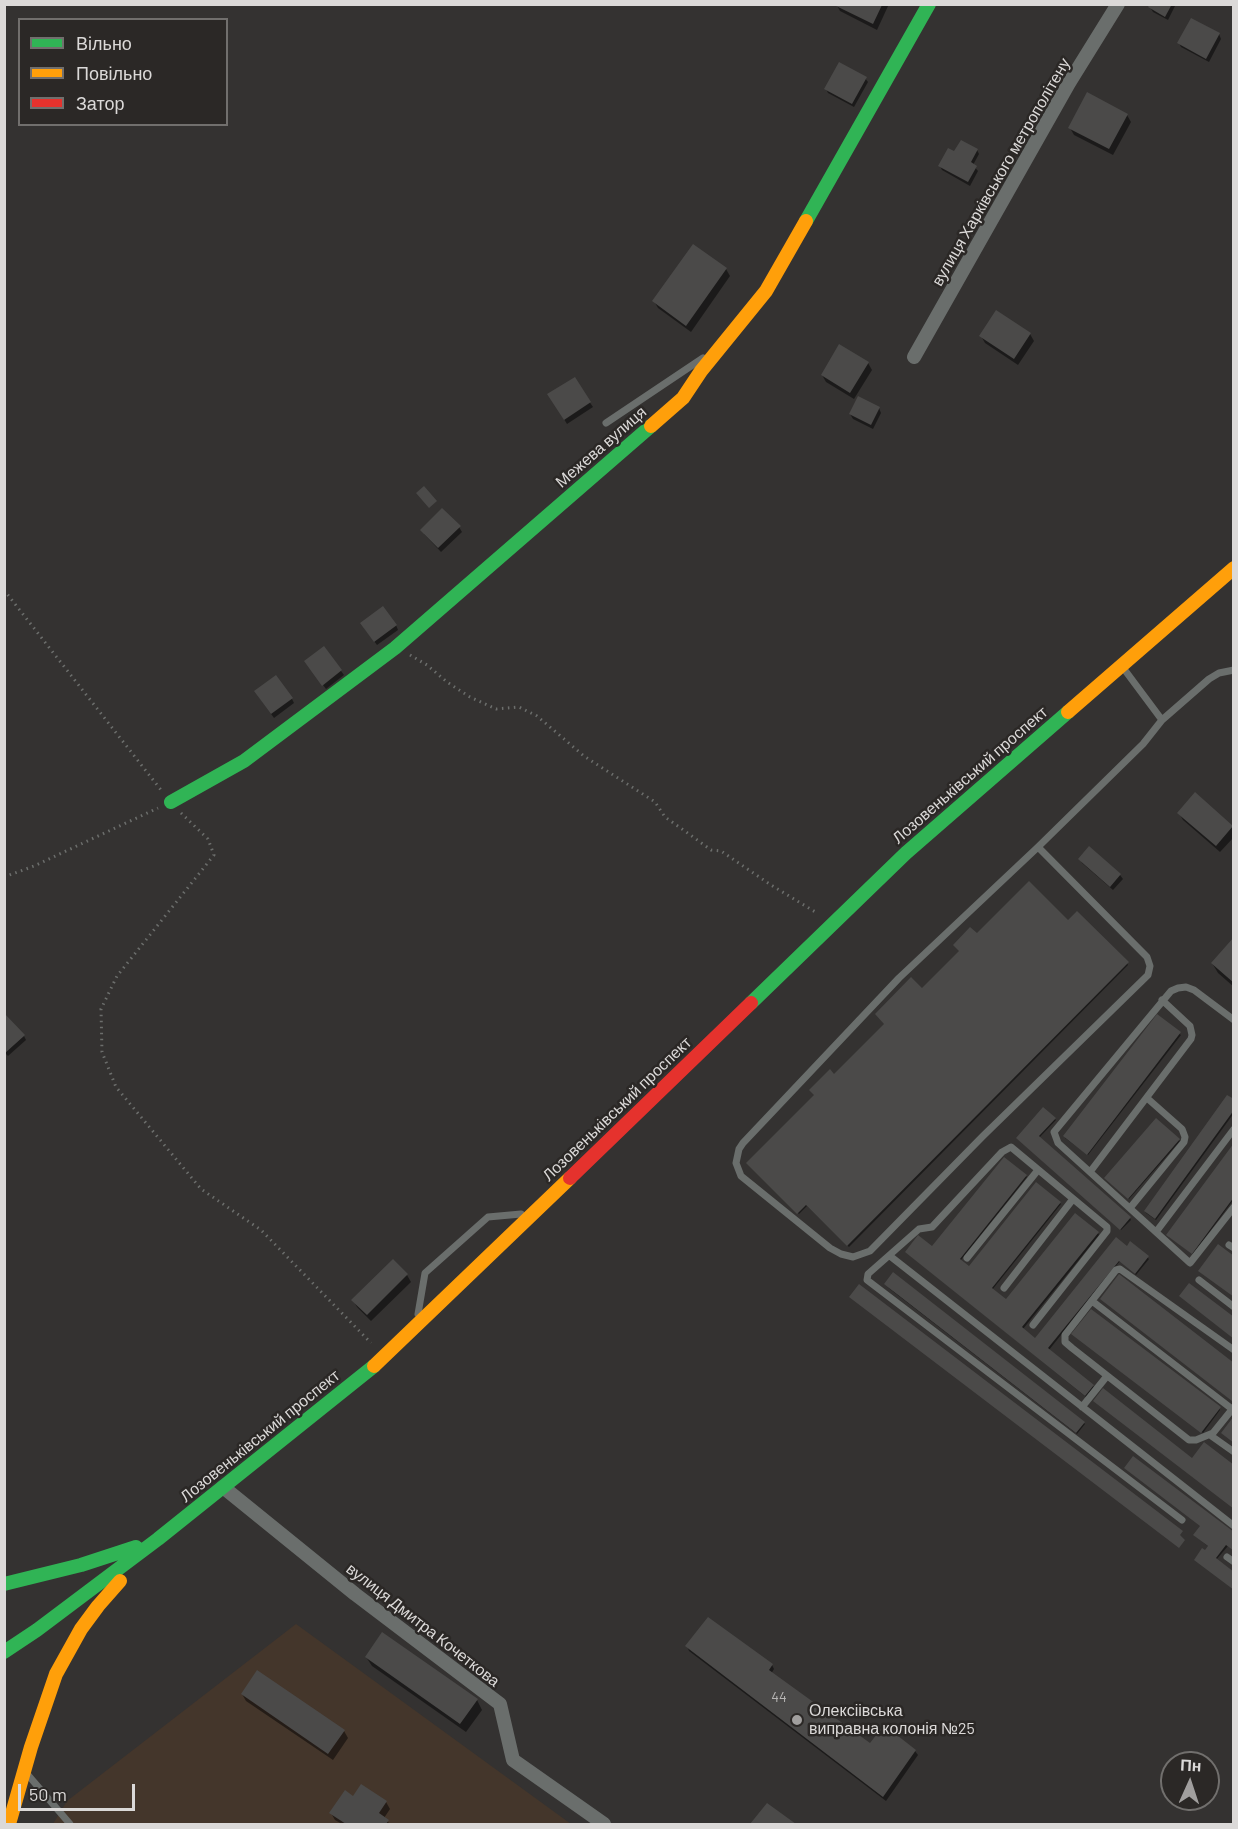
<!DOCTYPE html>
<meta charset="utf-8">
<style>
body{margin:0}
#map{position:relative;width:1238px;height:1829px;overflow:hidden;background:#343231;font-family:Barlow,sans-serif}
canvas{display:block}
.frame{position:absolute;inset:0;border:6px solid #dbd9d8;pointer-events:none}
.legend{position:absolute;left:18px;top:18px;width:210px;height:108px;box-sizing:border-box;background:#2b2826;border:2px solid #716f6d;margin:0;padding:8px 10px;list-style:none;font-size:18px;color:#dbd9d8}
.legend li{display:flex;align-items:center;gap:12px;height:30px}
.legend b{width:30px;border:2px solid #716f6d}
.north{position:absolute;left:1160px;top:1751px;width:60px;height:60px;box-sizing:border-box;background:#2b2826;border:2px solid #716f6d;border-radius:50%;rotate:3deg;font-size:16px;font-weight:700;line-height:24px;text-align:center;color:#dbd9d8}
.north::after{content:'';display:block;margin:auto;width:21px;height:27px;background:#a19f9e;clip-path:polygon(50% 0,100% 100%,50% 72%,0 100%)}
.scale{position:absolute;left:18px;top:1784px;width:117px;height:27px;box-sizing:border-box;border:3px solid #dbd9d8;border-top:0;padding-left:8px;font-size:18px;line-height:21px;white-space:nowrap;color:#dbd9d8;-webkit-text-stroke:4px #2b2826;paint-order:stroke}
</style>
<div id="map">
<canvas width="1238" height="1829"></canvas>
<div class="frame"></div>
<ul class="legend">
<li><b style="height:8px;background:#30b455"></b>Вільно</li>
<li><b style="height:8px;background:#ff9f0a"></b>Повільно</li>
<li><b style="height:8px;background:#e5322d"></b>Затор</li>
</ul>
<div class="north">Пн</div>
<div class="scale">50 m</div>
</div>
<script>
const context = document.querySelector('canvas').getContext('2d');
context.lineJoin = 'round';
function fill(path, color) { context.fillStyle = color; context.fill(path, 'evenodd'); }
const shape = rows => new Path2D(rows.map(r => 'M' + r).join(''));
function stroke(path, color, width, dash) { context.strokeStyle = color; context.lineWidth = width; context.lineCap = dash ? 'butt' : 'round'; context.setLineDash(dash || []); context.stroke(path); }
function write(font, color, halo, rows, align = 'center') {
  context.font = font + ' Barlow,sans-serif'; context.lineWidth = 5; context.setLineDash([]); context.textBaseline = 'middle'; context.strokeStyle = halo; context.fillStyle = color; for (const [text, x, y, turn = 0] of rows) {
    context.save(); context.translate(x, y); context.rotate((+turn || 0) * Math.PI / 180); context.textAlign = isNaN(turn) ? turn : align; if (halo) context.strokeText(text, 0, 0); context.fillText(text, 0, 0); context.restore();
  }
}
fill(shape([
 [296,1624,571,1824,53,1824,67,1801]
]), '#44362b');
fill(shape([
 [836,4,889,4,877,30,840,11],
 [1152,4,1176,4,1168,20,1153,12,1150,7],
 [1219,34,1221,39,1209,62,1181,47,1179,43],
 [865,78,868,82,854,107,828,93,826,89],
 [1127,115,1131,122,1113,155,1074,135,1070,128],
 [977,150,979,154,973,165,978,171,970,186,942,170,940,166,955,153],
 [694,246,726,269,730,276,691,332,658,308,654,301],
 [1030,334,1034,341,1018,365,985,343,981,336],
 [868,363,872,370,854,399,826,382,822,375],
 [574,379,593,407,567,424,549,395],
 [879,408,881,413,873,429,853,419,850,414],
 [459,527,462,532,441,552,424,534],
 [396,625,398,630,377,645,364,628],
 [324,648,344,675,326,689,308,665],
 [258,696,292,699,294,703,274,718],
 [1179,813,1232,827,1234,837,1220,852,1183,820],
 [1089,848,1120,875,1123,879,1113,890,1082,863,1080,859],
 [977,935,1127,963,1128,965,849,1247,807,1206,799,1214,749,1165,834,1076],
 [1234,940,1234,987,1218,973,1212,963],
 [1157,1016,1181,1035,1088,1155,1065,1138],
 [24,1036,26,1040,8,1056,4,1052],
 [1234,1101,1234,1113,1156,1220,1146,1213,1145,1211],
 [1055,1119,1056,1120,1039,1138,1130,1218,1131,1220,1121,1230,1018,1139],
 [1179,1140,1180,1141,1129,1199,1107,1180],
 [1234,1146,1234,1199,1193,1254,1169,1237],
 [1026,1176,1027,1177,960,1261,969,1268,1060,1203,1061,1204,992,1290,1006,1301,1098,1233,1099,1235,1023,1329,1036,1340,1131,1243,1149,1259,1136,1275,1120,1261,1049,1350,1093,1386,1094,1387,1086,1397,908,1253,932,1248],
 [407,1275,411,1282,371,1321,357,1307,353,1300],
 [886,1286,1084,1423,1085,1424,1077,1434],
 [1074,1335,1219,1408,1220,1410,1203,1433],
 [1234,1534,1234,1551,1228,1546,1216,1560,1206,1552,1209,1547,1195,1536],
 [687,1646,772,1665,774,1669,771,1674,871,1745,915,1751,918,1755,886,1801,689,1651],
 [366,1657,477,1700,482,1710,466,1732,372,1666],
 [242,1694,344,1731,348,1738,333,1760,246,1701],
 [353,1798,386,1802,390,1809,384,1818,390,1824,342,1824,335,1820,331,1813],
 [767,1805,794,1824,752,1824]
]), '#0007');
fill(shape([
 [1150,4,1172,4,1165,17,1148,7],
 [834,5,882,5,873,24],
 [1191,18,1220,33,1206,59,1177,43],
 [839,62,867,77,852,104,824,89],
 [1087,92,1128,114,1109,149,1068,128],
 [961,140,978,149,971,162,977,166,968,182,938,166,948,148,954,151],
 [693,244,727,268,686,326,652,301],
 [996,310,1031,333,1014,359,979,336],
 [839,344,869,362,850,393,821,375],
 [575,377,591,402,564,420,547,394],
 [858,396,880,407,871,425,849,414],
 [424,486,437,501,429,508,416,493],
 [442,508,461,526,438,548,420,530],
 [383,606,397,625,374,642,360,623],
 [324,646,342,670,322,686,304,661],
 [276,675,293,698,271,714,254,691],
 [1195,792,1233,826,1216,846,1177,813],
 [1089,846,1121,874,1110,887,1078,859],
 [1029,881,1068,920,1077,911,1129,962,847,1246,806,1205,797,1214,746,1163,814,1095,809,1090,830,1069,834,1074,884,1024,875,1014,911,977,922,988,959,951,953,945,970,927,977,933],
 [1234,937,1234,983,1211,963],
 [4,1013,25,1035,4,1054],
 [1157,1014,1181,1032,1087,1155,1063,1136],
 [1227,1095,1234,1099,1234,1110,1155,1219,1144,1211],
 [1043,1107,1056,1118,1039,1136,1131,1217,1120,1230,1016,1138],
 [1156,1118,1180,1139,1128,1199,1104,1178],
 [1234,1143,1234,1197,1192,1254,1166,1235],
 [1004,1157,1027,1175,960,1259,969,1266,1036,1182,1061,1202,992,1288,1006,1299,1075,1213,1099,1232,1022,1327,1035,1338,1116,1237,1127,1246,1130,1241,1149,1256,1135,1274,1119,1261,1048,1348,1094,1385,1085,1396,905,1252,918,1235,932,1246],
 [1218,1244,1234,1256,1234,1297,1198,1271],
 [393,1259,408,1274,367,1315,351,1300],
 [893,1272,1085,1422,1076,1433,884,1284],
 [1119,1274,1234,1363,1234,1399,1232,1401,1100,1299],
 [1189,1283,1234,1317,1234,1339,1179,1296],
 [859,1284,1183,1531,1180,1535,1185,1540,1179,1548,849,1297],
 [1091,1309,1221,1407,1201,1433,1071,1334],
 [1103,1388,1192,1458,1204,1442,1234,1465,1234,1509,1093,1401],
 [1234,1416,1234,1443,1221,1433],
 [1133,1456,1234,1532,1234,1551,1226,1545,1216,1558,1234,1572,1234,1590,1194,1560,1202,1548,1205,1550,1208,1546,1193,1535,1200,1526,1124,1468],
 [708,1617,773,1664,769,1670,870,1743,884,1725,916,1750,883,1797,685,1646],
 [382,1632,478,1699,460,1724,365,1657],
 [257,1670,345,1730,328,1754,241,1694],
 [361,1784,387,1801,379,1813,389,1820,386,1824,346,1824,329,1813,345,1790,353,1796],
 [767,1803,796,1824,750,1824]
]), '#4b4a49');
stroke(shape([
 [4,590,161,790],
 [410,655,427,665,447,682,470,697,496,709,519,707,537,716,584,756,655,802,665,817,689,834,711,850,721,851,771,885,817,913],
 [181,813,208,839,214,855,117,976,101,1009,102,1052,116,1087,201,1189,261,1230,371,1343],
 [4,877,34,866,158,808]
]), '#6c6e6c', 3, [1.5, 4.5]);
stroke(shape([
 [606,423,703,358],
 [1124,669,1162,720],
 [1038,847,1147,957,1150,966,1148,975,983,1136,870,1251,853,1257,841,1254,830,1248,741,1176,736,1163,739,1149,743,1143,899,978,1038,847,1143,744,1162,720,1209,679,1219,673,1234,670],
 [1234,1020,1194,990,1186,987,1178,988,1171,991,1054,1132,1058,1143,1190,1263,1234,1207],
 [1090,1172,1191,1039,1192,1035,1190,1026,1162,1000],
 [1130,1208,1184,1142,1185,1137,1182,1129,1147,1098],
 [1156,1232,1234,1129],
 [1229,1245,1234,1248],
 [890,1256,1234,1526],
 [967,1258,1038,1170],
 [1199,1280,1234,1307],
 [1004,1288,1073,1199],
 [1092,1301,1232,1409],
 [418,1314,425,1273,488,1217,521,1214],
 [1033,1325,1107,1231,1107,1227,1011,1147,1002,1152,932,1227,919,1229,868,1274,867,1280,1182,1520],
 [1234,1350,1120,1269,1116,1270,1065,1335,1065,1342,1072,1348,1189,1440,1196,1440,1213,1433,1234,1407],
 [1082,1407,1107,1376],
 [1210,1435,1234,1452],
 [1227,1557,1234,1562],
 [28,1775,70,1824]
]), '#6a6e6c', 7);
stroke(shape([
 [914,357,1069,83,1118,4],
 [223,1487,355,1594,500,1704,513,1760,604,1824]
]), '#6a6e6c', 14);
stroke(shape([
 [806,221,929,4],
 [171,802,244,761,395,648,651,426],
 [751,1003,906,853,1068,712],
 [4,1584,81,1565,136,1547],
 [4,1652,37,1630,158,1539,374,1366]
]), '#30b455', 14);
stroke(shape([
 [651,426,683,398,701,371,766,291,806,221],
 [1068,712,1234,568],
 [374,1366,570,1178],
 [9,1824,31,1747,56,1674,81,1629,98,1606,120,1581]
]), '#ff9f0a', 14);
stroke(shape([
 [570,1178,751,1003]
]), '#e5322d', 14);
for (const [x, y, r, color] of [
 [797,1720,6,"#a19f9e"]
]) { const dot = new Path2D(); dot.arc(x, y, r, 0, 2 * Math.PI); context.fillStyle = color; context.fill(dot); stroke(dot, '#2b2826', 2); }
write('14px', '#b7b5b4', null, [
 ["44",779,1697]
]);
write('16px', '#dbd9d8', '#2b2826', [
 ["вулиця Харківського метрополітену",1001,172,-60],
 ["Межева вулиця",601,447,-41],
 ["Лозовеньківський проспект",970,775,-41],
 ["Лозовеньківський проспект",617,1109,-44],
 ["Лозовеньківський проспект",260,1436,-39],
 ["вулиця Дмитра Кочеткова",423,1625,38]
]);
write('16px', '#dbd9d8', '#2b2826', [
 ["Олексіівська",809,1711],
 ["виправна колонія №25",809,1729]
], 'left');
</script>
